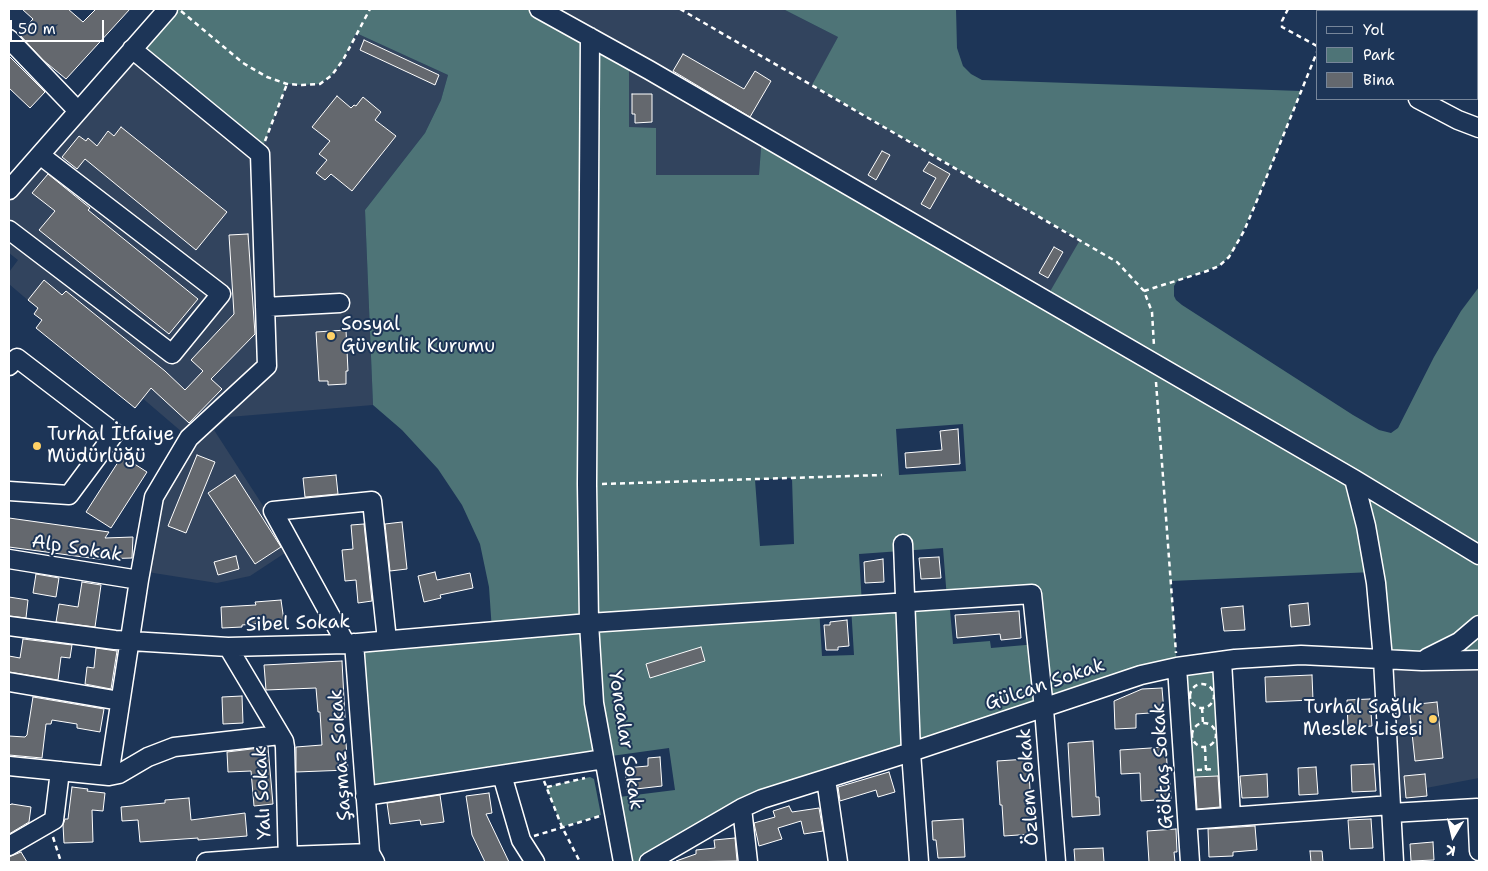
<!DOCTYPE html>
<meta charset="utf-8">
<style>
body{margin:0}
#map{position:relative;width:1488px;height:871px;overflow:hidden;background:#1d3557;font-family:"Shantell Sans",sans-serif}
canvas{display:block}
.frame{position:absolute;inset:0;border:10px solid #fff;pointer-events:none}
.legend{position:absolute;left:1316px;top:10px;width:162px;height:90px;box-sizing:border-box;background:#1d3557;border:1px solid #77869a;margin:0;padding:6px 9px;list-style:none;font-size:15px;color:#fff}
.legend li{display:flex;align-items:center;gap:10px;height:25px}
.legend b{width:25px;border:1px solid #77869a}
.north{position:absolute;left:1428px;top:811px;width:50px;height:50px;-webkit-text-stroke:4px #1d3557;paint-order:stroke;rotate:189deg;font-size:14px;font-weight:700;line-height:20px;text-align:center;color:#fff}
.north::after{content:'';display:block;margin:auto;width:18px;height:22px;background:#fff;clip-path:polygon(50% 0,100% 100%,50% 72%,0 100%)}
.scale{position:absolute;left:10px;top:20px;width:94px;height:22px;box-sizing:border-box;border:2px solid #fff;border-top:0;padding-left:6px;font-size:15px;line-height:18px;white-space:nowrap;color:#fff;-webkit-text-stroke:4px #1d3557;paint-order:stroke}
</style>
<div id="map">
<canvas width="1488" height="871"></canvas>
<div class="frame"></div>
<ul class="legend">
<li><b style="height:6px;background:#1d3557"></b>Yol</li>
<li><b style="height:14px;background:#4e7477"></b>Park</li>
<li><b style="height:14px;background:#64686e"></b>Bina</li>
</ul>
<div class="north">K</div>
<div class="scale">50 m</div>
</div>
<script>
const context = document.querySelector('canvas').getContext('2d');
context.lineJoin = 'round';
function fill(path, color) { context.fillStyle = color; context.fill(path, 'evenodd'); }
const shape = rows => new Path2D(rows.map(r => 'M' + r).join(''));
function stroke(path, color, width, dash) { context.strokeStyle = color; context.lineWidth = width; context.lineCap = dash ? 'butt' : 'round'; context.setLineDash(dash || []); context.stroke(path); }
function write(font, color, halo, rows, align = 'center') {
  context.font = font + ' "Shantell Sans",sans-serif'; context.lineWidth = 4; context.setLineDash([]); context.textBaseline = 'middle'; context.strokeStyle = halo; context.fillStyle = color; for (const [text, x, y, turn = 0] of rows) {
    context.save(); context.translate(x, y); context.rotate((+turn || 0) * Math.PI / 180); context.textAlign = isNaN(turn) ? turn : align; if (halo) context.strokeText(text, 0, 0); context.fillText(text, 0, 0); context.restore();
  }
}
fill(shape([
 [168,9,320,84,332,75,343,60,356,33,448,75,441,100,425,133,365,210,373,405,229,417,214,430,291,549,250,576,217,583,141,571,154,497,189,438,9,284,9,272,18,260,9,253,9,190],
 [554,9,783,9,838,37,813,85,1081,240,1045,300,762,136,759,175,656,175,656,128,629,128,629,59],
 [1383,659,1479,660,1479,778,1426,788,1427,796,1391,799]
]), '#32445e');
fill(shape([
 [168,9,554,9,629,59,629,127,656,128,656,175,759,175,762,135,1045,300,1080,240,812,85,838,37,783,9,956,9,957,48,963,66,971,74,982,80,1301,91,1258,198,1235,248,1229,257,1219,266,1177,281,1174,286,1174,296,1176,300,1182,305,1353,415,1379,430,1391,433,1398,428,1434,357,1461,311,1479,287,1479,660,1383,659,1373,572,1171,581,1177,667,1222,661,1231,817,1188,820,1177,668,762,799,649,862,623,862,611,798,675,790,669,748,604,757,365,796,354,643,492,631,489,587,480,544,462,505,438,469,402,430,373,405,365,210,425,133,441,100,448,75,356,33,343,60,332,75,320,84,302,85,287,84,260,154,132,49],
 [963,424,966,471,899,475,896,429],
 [792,478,794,544,760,546,755,480],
 [943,548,947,599,862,605,859,554],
 [1032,594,1037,644,991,648,990,641,953,644,949,599],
 [851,606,854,655,822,656,819,608],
 [590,777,594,779,601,815,562,827,546,787]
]), '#4e7477');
const building = shape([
 [22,9,68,9,83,22,96,9,130,9,66,79,43,60,19,34,33,19,22,9],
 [364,40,439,75,435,85,360,50,364,40],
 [683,54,744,89,755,71,771,81,750,117,673,71,683,54],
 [9,56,45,92,30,108,9,88,9,56],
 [632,94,652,94,652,122,635,123,635,114,632,114,632,94],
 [337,96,351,108,354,105,356,106,363,97,381,112,375,120,396,136,352,191,331,174,325,180,316,173,327,160,319,154,330,141,312,127,337,96],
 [121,127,227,212,196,250,85,159,77,169,62,157,79,136,86,141,88,138,97,146,108,131,114,136,121,127],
 [882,151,890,155,876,180,868,175,882,151],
 [929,162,950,174,930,209,921,204,936,178,923,171,929,162],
 [48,174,90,208,88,210,198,299,169,334,39,230,55,211,32,193,48,174],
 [248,234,255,334,211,379,222,389,189,423,151,388,135,408,36,328,42,320,34,314,38,308,28,300,44,280,62,295,66,291,165,371,185,390,203,371,191,360,234,314,229,235,248,234],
 [1054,247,1063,252,1048,278,1039,273,1054,247],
 [346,330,348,371,346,371,346,384,328,385,328,381,319,381,316,332,346,330],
 [958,429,960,464,906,468,905,453,942,450,940,431,958,429],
 [197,455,215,462,186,533,168,526,197,455],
 [122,456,147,472,111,528,86,512,122,456],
 [235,475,281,547,255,564,208,493,235,475],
 [336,475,338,494,305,497,303,478,336,475],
 [9,518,109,532,105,538,133,537,132,558,98,559,9,547,9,518],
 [402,522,407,569,390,571,385,524,402,522],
 [364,524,372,601,358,603,356,580,345,581,342,550,353,549,351,525,364,524],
 [236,556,239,569,218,575,214,562,236,556],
 [939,557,941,578,921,579,919,558,939,557],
 [883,559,884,582,865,583,864,562,883,559],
 [435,572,437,580,470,573,473,588,440,595,441,598,424,602,418,576,435,572],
 [36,574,59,578,56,597,33,593,36,574],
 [82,582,101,585,95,627,56,622,59,604,78,607,82,582],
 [9,597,28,600,26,618,9,616,9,597],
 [281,600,284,621,242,625,242,627,222,628,221,607,256,605,255,602,281,600],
 [1308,603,1310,625,1291,627,1289,605,1308,603],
 [1243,606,1245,630,1224,631,1221,608,1243,606],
 [1019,611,1021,638,1001,640,1000,634,957,638,955,615,1019,611],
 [847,620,849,646,838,647,838,650,826,650,824,625,830,625,830,622,847,620],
 [23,639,72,645,70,658,61,657,58,680,9,672,9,656,20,658,23,639],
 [701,647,705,661,650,678,646,664,701,647],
 [96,648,117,651,111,689,85,684,87,667,94,668,96,648],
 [342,661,345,718,342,718,343,743,346,743,348,770,296,772,296,747,322,745,320,712,318,712,316,688,266,690,264,665,342,661],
 [1312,675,1313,700,1266,702,1265,677,1312,675],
 [1162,688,1164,712,1136,714,1136,728,1115,729,1114,701,1142,689,1162,688],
 [242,696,243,723,223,724,222,697,242,696],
 [33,697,104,709,100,732,77,728,77,724,52,720,51,724,46,724,42,758,9,755,9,736,25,737,27,735,33,697],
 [1370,699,1372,726,1348,728,1347,700,1370,699],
 [1437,702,1443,758,1415,761,1409,705,1437,702],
 [1093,741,1096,797,1099,797,1100,815,1072,817,1068,743,1093,741],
 [268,747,273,804,254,806,251,771,228,772,227,752,268,747],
 [1166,747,1168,780,1170,780,1171,799,1141,801,1140,773,1121,774,1120,750,1166,747],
 [660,757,662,786,627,790,625,768,648,766,648,758,660,757],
 [1028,759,1033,834,1004,836,1002,805,1000,805,997,761,1028,759],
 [1374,764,1376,791,1352,792,1351,765,1374,764],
 [1316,767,1318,794,1299,795,1298,768,1316,767],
 [889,772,895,792,878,797,876,790,840,801,838,787,889,772],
 [1267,774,1268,797,1242,798,1240,776,1267,774],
 [1425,774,1427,796,1406,798,1404,776,1425,774],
 [1218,776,1220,807,1197,809,1195,777,1218,776],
 [72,787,88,789,87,791,105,793,103,811,92,810,93,842,64,843,63,825,65,819,68,819,72,787],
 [489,793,492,813,486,814,509,862,485,862,472,835,466,796,489,793],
 [440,795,444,822,421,825,420,820,390,824,387,803,440,795],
 [189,798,191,820,245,813,247,836,198,840,198,838,140,842,138,820,122,821,121,807,165,803,165,800,189,798],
 [12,804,31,807,29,822,9,834,9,805,12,804],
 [789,806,792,812,819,808,823,831,804,834,801,821,778,828,782,839,759,846,754,823,775,817,773,811,789,806],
 [963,819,965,857,938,858,936,840,933,840,932,821,963,819],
 [1371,819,1373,848,1350,849,1348,820,1371,819],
 [1255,826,1257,850,1233,852,1233,856,1209,857,1208,829,1255,826],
 [1176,829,1177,852,1174,852,1175,862,1149,862,1147,831,1176,829],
 [735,838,737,861,676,862,676,861,696,854,696,850,715,848,714,840,735,838],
 [1433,842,1434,860,1411,861,1410,844,1433,842],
 [1103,848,1104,862,1075,862,1074,849,1103,848],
 [1310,851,1322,851,1323,862,1311,862,1310,851],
 [21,852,27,862,9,862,9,857,21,852]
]);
fill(building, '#64686e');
stroke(building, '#fff', 1);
const minor = shape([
 [539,9,649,70,1354,479,1479,555],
 [590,37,587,484,589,623,594,703,623,862],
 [9,39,78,111],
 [1418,99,1458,120,1479,128],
 [9,190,168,9],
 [9,230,172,354,221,294,40,155],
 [265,307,340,303],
 [9,366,17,358,115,433,69,495,9,491],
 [1354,479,1366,526,1376,583,1383,659,1394,862],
 [903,544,911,752,919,862],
 [9,559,139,580],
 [9,626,115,640,228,647,346,644,589,623,1032,594,1044,709,1056,862],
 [354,643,370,853,375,862],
 [346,644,273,511,372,501,387,640],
 [228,647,284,741,285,747,288,862],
 [1427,658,1459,642,1479,625],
 [1222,661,1231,817],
 [1177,667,1190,862],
 [9,682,120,701],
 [9,766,109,776,119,774,148,757,174,747,280,735],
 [502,775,521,840,535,862],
 [109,776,139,580,154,497,189,438,267,366,260,154,132,49],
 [826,779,838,862],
 [365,796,604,759],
 [742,808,748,862],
 [1391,813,1477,808,1479,851],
 [1188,820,1391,805],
 [9,846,54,820,60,771],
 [206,862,287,856,370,853],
 [649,862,742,808,762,799,911,752,1141,675,1177,667,1235,659,1301,655,1422,661,1479,660]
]);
stroke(minor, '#fff', 21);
stroke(shape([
 [680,9,1117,262,1144,291,1152,312,1154,346],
 [1288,9,1282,21,1282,27,1317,46],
 [181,11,243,63,267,77,287,84,302,85,320,84,332,75,343,60,370,9],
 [265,141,287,84],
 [1144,291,1207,271,1219,266,1229,257,1244,231,1258,198,1317,52],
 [1156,382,1176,653],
 [602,484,882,475],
 '1190 696a12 12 0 1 1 24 0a12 12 0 1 1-24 0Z',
 [1202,708,1203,723],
 '1192 735a12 12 0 1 1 24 0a12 12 0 1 1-24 0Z',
 [1205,747,1206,770],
 [1197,770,1214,769],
 [544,781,562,827,580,862],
 [547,787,585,778],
 [534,836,600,816],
 [53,837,61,862]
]), '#fff', 2.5, [5, 4]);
stroke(minor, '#1d3557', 18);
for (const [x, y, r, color] of [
 [331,336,5,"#ffd166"],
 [37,446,5,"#ffd166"],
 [1433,719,5,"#ffd166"]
]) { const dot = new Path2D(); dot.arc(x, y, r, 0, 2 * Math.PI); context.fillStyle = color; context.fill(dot); stroke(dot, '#1d3557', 2); }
write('19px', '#fff', '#1d3557', [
 ["Sosyal",341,325],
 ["Güvenlik Kurumu",341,347],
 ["Turhal İtfaiye",47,435],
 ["Müdürlüğü",47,457],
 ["Turhal Sağlık",1423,708,"right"],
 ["Meslek Lisesi",1423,730,"right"]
], 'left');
write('19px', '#fff', '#1d3557', [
 ["Alp Sokak",77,549,9],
 ["Sibel Sokak",298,624,-2],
 ["Gülcan Sokak",1045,685,-19],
 ["Yoncalar Sokak",625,740,81],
 ["Şaşmaz Sokak",341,755,-94],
 ["Göktaş Sokak",1163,766,-94],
 ["Özlem Sokak",1029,787,-94],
 ["Yalı Sokak",263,793,-93]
]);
</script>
